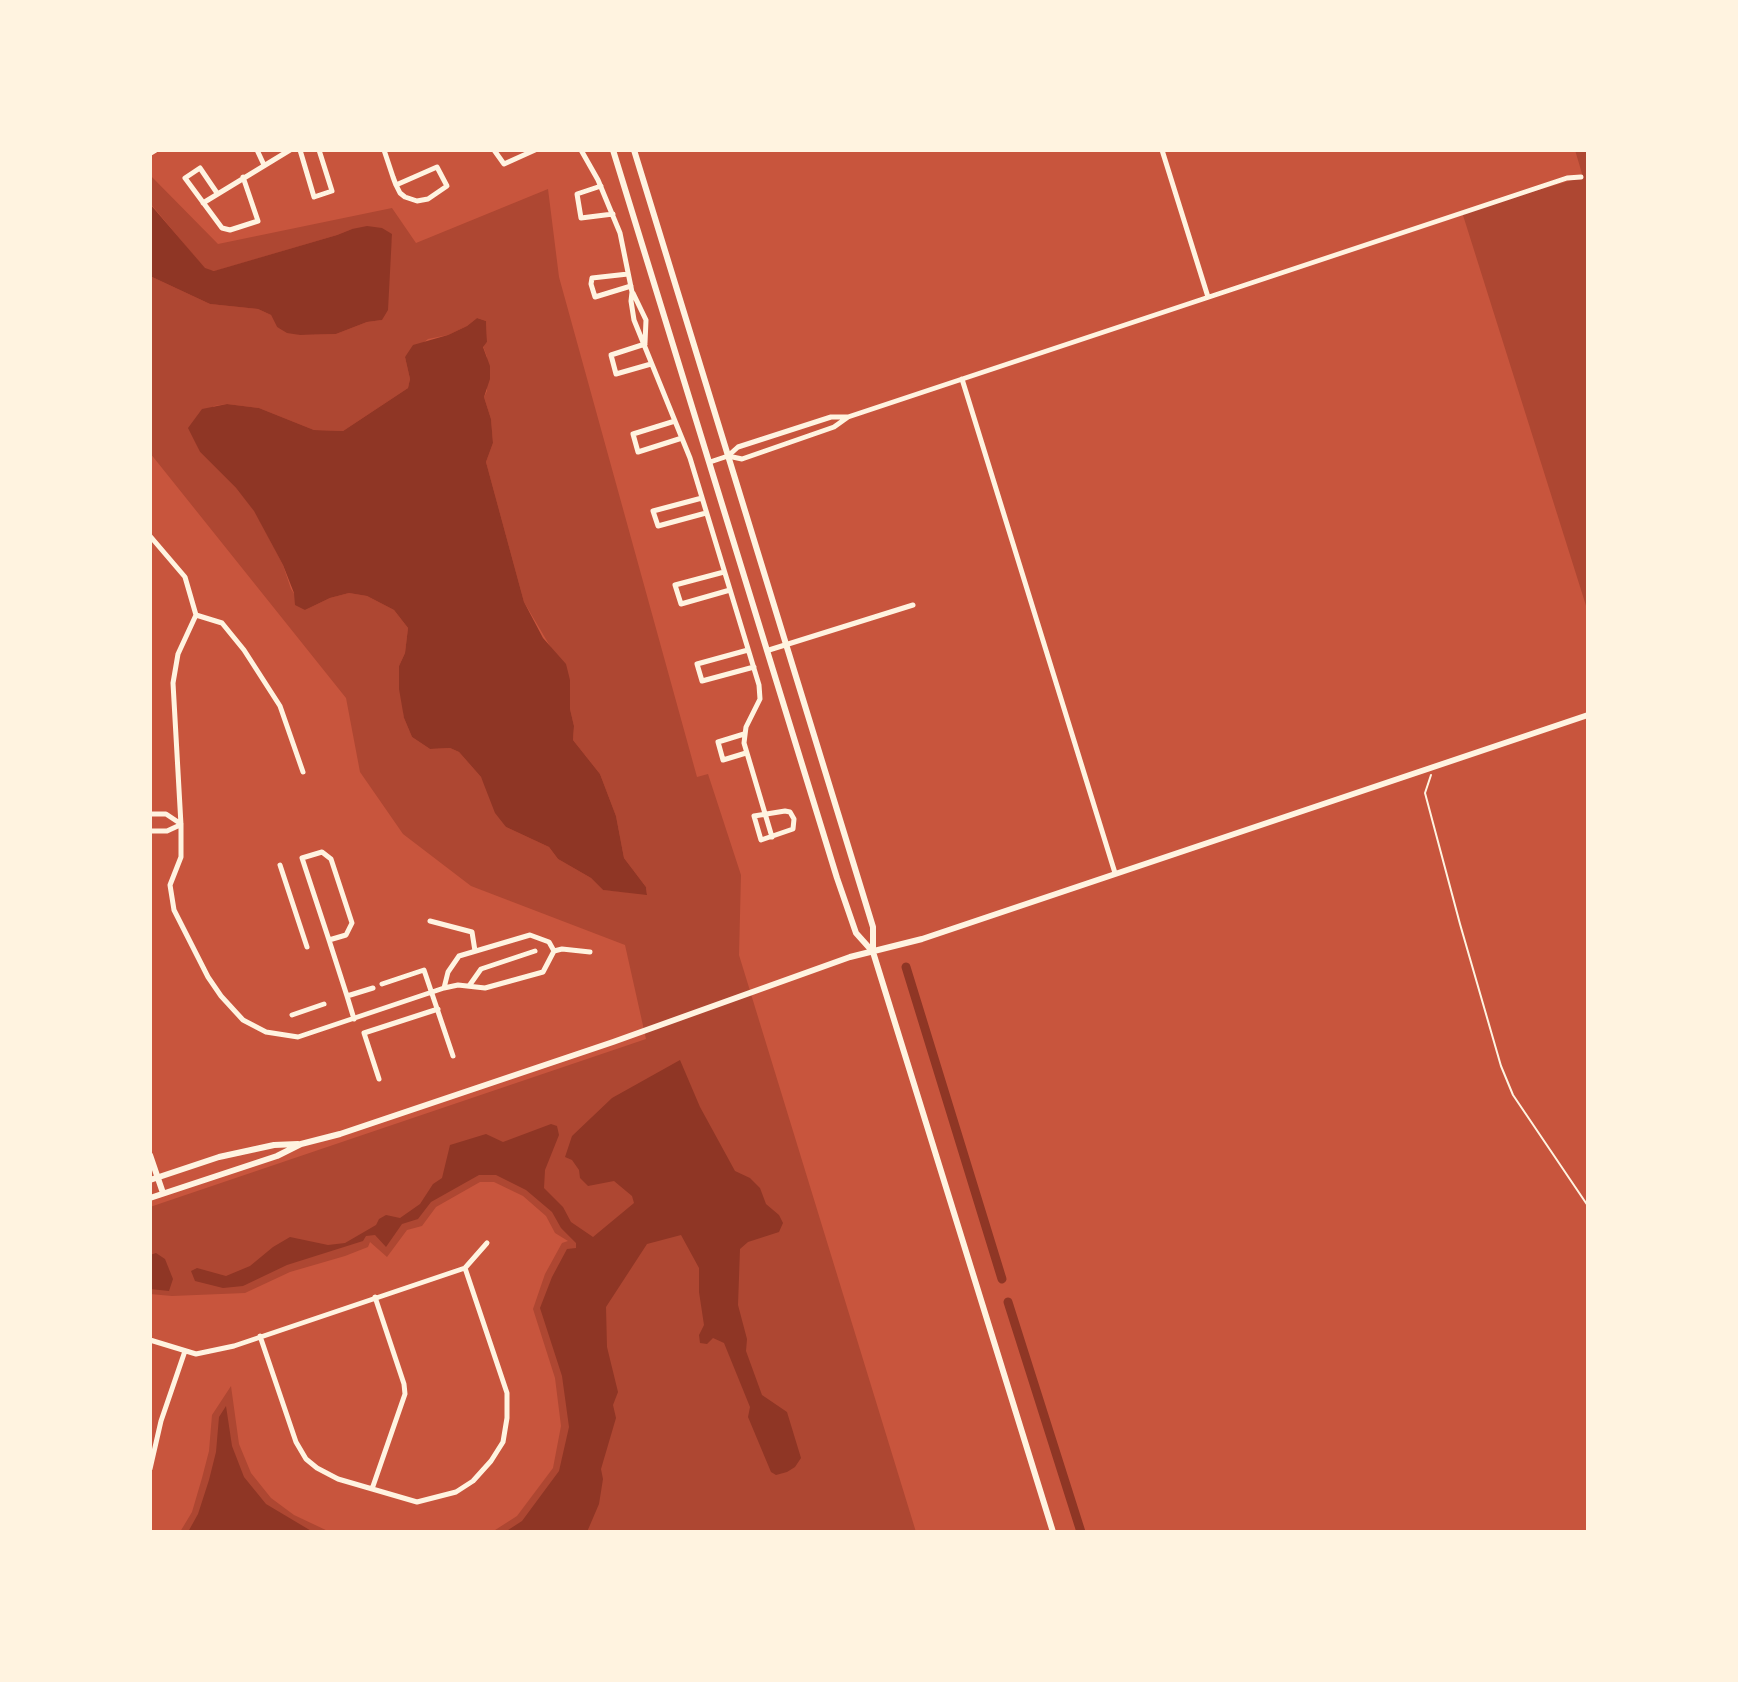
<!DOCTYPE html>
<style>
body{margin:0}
#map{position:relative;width:1738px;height:1682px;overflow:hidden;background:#c8553d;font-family:"Fira Sans",sans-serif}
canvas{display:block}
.frame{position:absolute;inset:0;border:152px solid #fff3e0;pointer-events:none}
</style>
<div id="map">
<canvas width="1738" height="1682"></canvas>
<div class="frame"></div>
</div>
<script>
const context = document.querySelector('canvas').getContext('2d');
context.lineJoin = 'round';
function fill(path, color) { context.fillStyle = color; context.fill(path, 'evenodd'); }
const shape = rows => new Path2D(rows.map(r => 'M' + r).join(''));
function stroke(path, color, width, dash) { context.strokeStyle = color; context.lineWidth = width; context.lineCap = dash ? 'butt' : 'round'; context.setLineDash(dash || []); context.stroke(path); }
fill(shape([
 [1575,150,1588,150,1588,612,1462,212,1583,177],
 [150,175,218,244,392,208,416,243,548,189,559,277,697,777,708,774,741,875,739,955,916,1532,492,1532,517,1516,553,1468,561,1426,555,1378,533,1309,545,1274,562,1243,568,1241,555,1233,546,1216,523,1196,494,1182,480,1182,436,1207,422,1226,407,1230,387,1257,370,1242,368,1247,345,1256,290,1272,245,1293,172,1296,150,1294,150,1207,646,1039,625,945,471,886,403,834,360,772,346,698,150,453,150,276,210,304,258,309,271,315,277,327,300,335,336,334,367,322,382,320,392,234,352,229,337,235,215,271,205,269,150,203],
 [477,318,486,321,487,342,483,346,487,357,487,391,484,397,491,419,493,443,486,462,524,602,570,680,570,709,574,726,573,740,600,774,616,816,624,858,646,887,647,894,603,890,591,878,558,859,549,847,506,827,481,777,459,752,450,748,430,749,412,737,404,718,399,666,405,653,408,628,394,610,367,596,349,593,330,598,305,610,291,589,283,565,254,510,236,488,200,452,189,428,214,406,227,404,259,408,314,430,343,431,408,388,410,379,405,357,428,339,448,335,467,326],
 [231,1386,239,1444,251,1473,271,1498,294,1515,330,1532,180,1532,192,1512,202,1478,209,1451,212,1415]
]), '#ae4732');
fill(shape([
 [150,204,205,268,214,271,337,235,352,229,367,226,382,228,392,234,388,310,382,320,367,322,336,334,300,335,287,333,277,327,271,315,258,309,210,304,150,276],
 [477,318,486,321,487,342,483,347,490,366,490,379,484,397,491,419,493,443,486,462,524,602,543,638,566,664,570,680,570,709,574,726,573,740,600,774,616,816,624,858,646,887,647,895,603,890,591,878,558,859,549,847,506,827,495,813,481,777,459,752,450,748,430,749,412,737,404,718,399,689,399,666,405,653,408,628,394,610,367,596,349,593,330,598,305,610,295,605,294,593,283,565,254,511,236,488,200,452,188,428,202,409,227,404,259,408,314,430,343,431,408,388,410,379,405,357,413,345,448,335,467,326],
 [680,1060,700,1107,735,1171,750,1178,760,1188,766,1204,779,1215,783,1223,779,1232,748,1242,740,1249,738,1305,747,1339,746,1351,762,1395,787,1412,801,1458,795,1467,787,1472,776,1475,771,1472,748,1417,750,1407,724,1343,713,1338,707,1344,700,1343,699,1335,704,1325,699,1292,699,1268,681,1235,647,1244,606,1307,607,1347,618,1392,613,1405,616,1418,601,1469,603,1479,599,1504,587,1532,505,1532,522,1521,559,1471,569,1427,562,1376,540,1308,552,1277,567,1249,576,1248,576,1243,561,1228,552,1212,526,1190,496,1175,479,1175,431,1202,418,1219,402,1224,386,1247,375,1235,366,1236,363,1241,287,1265,243,1286,223,1288,195,1281,191,1271,197,1268,226,1276,250,1266,273,1247,290,1237,328,1245,345,1243,376,1225,379,1219,386,1215,400,1218,420,1204,433,1184,442,1178,450,1145,486,1134,503,1142,551,1124,557,1126,559,1135,545,1170,544,1188,563,1207,571,1222,593,1237,634,1203,632,1196,614,1181,588,1186,580,1178,579,1170,572,1160,565,1157,572,1136,612,1098],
 [156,1253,165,1259,173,1279,169,1291,150,1289,150,1255],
 [226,1406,232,1446,244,1477,266,1504,313,1532,188,1532,198,1514,209,1480,216,1452,219,1417]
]), '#8f3625');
stroke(shape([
 [906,967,1002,1279],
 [1008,1302,1081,1532]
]), '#8f3625', 9);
stroke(shape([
 [1431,775,1425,793,1460,924,1501,1066,1513,1095,1588,1206]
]), '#fff3e0', 2);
stroke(shape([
 [257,150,264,165],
 [300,150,314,197,332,191,319,150],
 [384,150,393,177,396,185,400,193,405,197,417,201,428,199,447,186,437,167,396,185],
 [494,150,504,164,535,150],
 [581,150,598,180,620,233,632,292,631,301,634,320,690,458,759,685,760,699,746,727,744,743,772,837],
 [1162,150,1208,297],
 [601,186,577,194,581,218,613,214],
 [217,193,200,168,185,178,222,228,230,230,258,221,243,177],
 [203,203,290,150],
 [628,274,592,278,591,284,595,297,631,286],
 [633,293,646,320,645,343],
 [645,344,611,355,616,374,651,364],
 [962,379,1115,873],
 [675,421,633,434,638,452,682,438],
 [728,456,742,459,834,427,848,417,1567,178,1581,177],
 [710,462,728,456,738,447,831,417,847,417],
 [702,498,653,511,658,526,706,513],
 [150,536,185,577,196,615,178,654,173,683,181,825,181,857,170,885,174,910,208,977,221,996,243,1020,266,1032,298,1037,444,988,458,985,485,988,543,972,554,951],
 [724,572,675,585,681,604,730,590],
 [196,615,222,623,244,650,280,706,303,772],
 [748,650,697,664,702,681,754,667],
 [769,650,913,605],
 [744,734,718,742,723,760,746,753],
 [785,811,790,812,794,819,793,829,761,840,754,816,785,811],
 [150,814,166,814,181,824],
 [150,831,167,831,180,825],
 [280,865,307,947],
 [430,921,472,932,475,951],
 [329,940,346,935,352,923,331,859,322,852,302,858,329,940,347,996,373,988],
 [382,984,424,970,453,1056],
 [469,986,481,969,535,951],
 [444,988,448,972,459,956,530,935,549,942,554,951,562,949,590,952],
 [347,996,354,1019],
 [292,1015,324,1004],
 [379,1079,364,1033,438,1009],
 [260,1336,296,1442,306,1459,317,1468,338,1479,417,1502,456,1492,473,1481,491,1461,503,1442,507,1418,507,1393,465,1268],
 [150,1340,196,1354,234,1346,465,1268,487,1243],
 [150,1469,161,1421,185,1351],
 [372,1489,405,1394,404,1384,375,1297]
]), '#fff3e0', 5);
stroke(shape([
 [613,150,837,878,856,933,873,952],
 [634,150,873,927,873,952,1053,1532],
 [150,153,155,150],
 [150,1155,163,1193],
 [150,1180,219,1157,274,1145,298,1144],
 [150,1198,277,1156,301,1144,340,1134,613,1042,850,957,922,939,1588,715]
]), '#fff3e0', 6);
</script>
